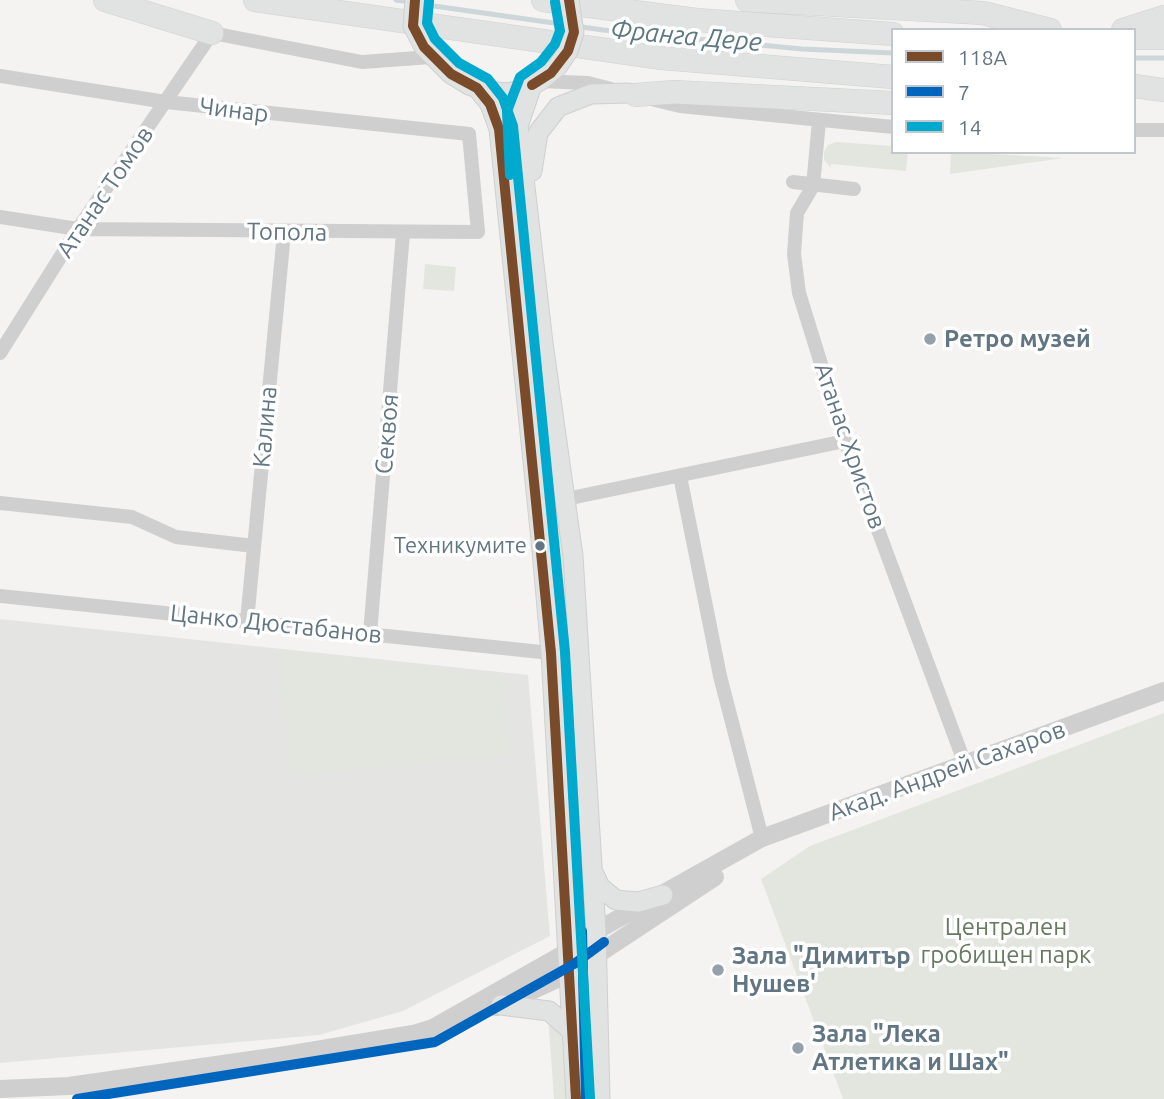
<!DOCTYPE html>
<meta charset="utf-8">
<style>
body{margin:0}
#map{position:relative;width:1164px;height:1099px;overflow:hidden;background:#f4f3f1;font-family:Ubuntu,sans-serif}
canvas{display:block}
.legend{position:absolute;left:891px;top:28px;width:245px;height:126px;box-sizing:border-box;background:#fff;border:2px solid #c0c8cd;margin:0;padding:9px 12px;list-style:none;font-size:21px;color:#617583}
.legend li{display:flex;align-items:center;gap:14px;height:35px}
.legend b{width:35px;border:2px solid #c0c8cd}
</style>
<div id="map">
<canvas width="1164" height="1099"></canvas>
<ul class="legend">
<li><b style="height:9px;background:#7a4b2a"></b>118А</li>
<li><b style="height:9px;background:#0065bd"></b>7</li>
<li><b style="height:9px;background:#00a9ce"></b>14</li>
</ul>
</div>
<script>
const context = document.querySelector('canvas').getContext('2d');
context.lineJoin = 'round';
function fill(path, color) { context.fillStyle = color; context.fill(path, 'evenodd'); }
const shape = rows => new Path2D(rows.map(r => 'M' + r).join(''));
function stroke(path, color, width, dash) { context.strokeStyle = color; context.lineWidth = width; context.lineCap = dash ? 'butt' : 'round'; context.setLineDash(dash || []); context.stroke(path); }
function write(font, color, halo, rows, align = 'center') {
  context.font = font + ' Ubuntu,sans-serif'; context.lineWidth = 7; context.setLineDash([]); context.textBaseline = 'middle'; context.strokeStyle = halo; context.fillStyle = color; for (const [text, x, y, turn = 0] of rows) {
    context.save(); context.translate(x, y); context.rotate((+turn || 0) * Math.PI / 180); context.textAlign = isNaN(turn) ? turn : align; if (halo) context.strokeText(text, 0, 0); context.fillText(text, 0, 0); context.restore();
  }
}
fill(shape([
 [0,619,528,675,550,936,403,1011,319,1035,0,1063]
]), '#e4e5e3');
fill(shape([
 [836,142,893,146,893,152,908,152,906,171,831,164,831,168,824,160,824,152,828,145],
 [951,152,956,152,1064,158,950,174],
 [425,264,456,267,454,291,423,289],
 [551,398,593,894,563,891,527,402],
 [278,649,503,678,510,754,290,775],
 [1164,713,1164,1099,843,1099,761,879,810,846],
 [548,1016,565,1022,576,1099,554,1099]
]), '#e3e6df');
stroke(shape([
 [396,0,410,2],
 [420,4,603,30,802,49,893,53],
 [1134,58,1164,58]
]), '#cdd6d8', 5);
const secondary = shape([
 [424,47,451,74,469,85,486,91,508,93,520,90,540,81,557,67],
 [532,85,518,126,543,343,573,556,596,931,600,1099],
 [477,88,490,104,499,129,541,540,551,653,576,1099],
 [532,171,538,133,558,107,591,94,629,93],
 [594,874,600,887,616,900,638,902,663,895],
 [501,1005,549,1011,572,1031]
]);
const trunk = shape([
 [105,0,212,33],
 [255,0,662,58,893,77],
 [543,0,697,20,893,34],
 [747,0,983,13,1050,30],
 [1123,30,1164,17],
 [1134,38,1164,38],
 [1134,86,1164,90],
 [636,95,674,92,893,103]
]);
stroke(secondary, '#ced0d1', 21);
stroke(trunk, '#d0d1d1', 24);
stroke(shape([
 [0,76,166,102,469,134,478,232,78,229,0,217],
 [540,81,588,83,611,89],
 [651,99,680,106,893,127],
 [819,121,813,186,797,213,794,254,799,293,845,441,965,764],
 [1134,130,1164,130],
 [793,182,854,189],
 [0,353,78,229,212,33,362,62,431,57],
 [680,476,720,676,762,838],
 [566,499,845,441],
 [0,503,132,517,176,537,254,546],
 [0,596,551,653],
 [247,621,284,233],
 [370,634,403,233]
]), '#cfcfd0', 14);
stroke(shape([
 [496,1007,568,974,715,877],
 [431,1029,567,952,596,931,762,838,1164,691],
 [0,1089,69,1086,286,1055,413,1034,439,1026]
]), '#cfcfd0', 18);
stroke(secondary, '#e1e2e2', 19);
stroke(trunk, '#e1e2e2', 23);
const secondaryBridge = shape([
 [415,0,413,26,424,47],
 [557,67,568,51,574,32,569,0]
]);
stroke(secondaryBridge, '#ced0d1', 21, []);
stroke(secondaryBridge, '#e1e2e2', 19);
stroke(shape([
 [415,0,413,26,424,47,451,74,477,88,490,104,499,129,551,653,576,1099],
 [532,85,551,73,568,51,574,32,569,0]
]), '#7a4b2a', 10);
stroke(shape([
 [582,931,586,1099],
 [77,1099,435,1042,574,964,604,942]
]), '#0065bd', 10);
stroke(shape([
 [429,1,427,23,435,39,459,63,488,79,503,98,513,126,565,652,590,1098],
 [510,175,507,111,520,77,541,62,555,44,560,31,555,2]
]), '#00a9ce', 10);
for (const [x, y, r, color] of [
 [930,339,7,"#94a1aa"],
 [540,546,6,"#617583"],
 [718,970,7,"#94a1aa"],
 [798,1048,7,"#94a1aa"]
]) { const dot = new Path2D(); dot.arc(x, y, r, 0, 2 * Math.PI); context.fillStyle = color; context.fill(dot); stroke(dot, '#fff', 2.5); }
write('22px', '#617583', '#fff', [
 ["Техникумите",527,546]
], 'right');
write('24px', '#617583', '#fff', [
 ["Чинар",234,110,7],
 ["Атанас Томов",105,192,-56],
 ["Топола",287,232,1],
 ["Калина",265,427,-85],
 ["Секвоя",387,434,-85],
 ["Атанас Христов",850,446,71],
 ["Цанко Дюстабанов",276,624,6],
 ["Акад. Андрей Сахаров",947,771,-20]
]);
write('bold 24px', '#617583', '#fff', [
 ["Ретро музей",944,339],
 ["Зала \"Димитър",732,956],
 ["Нушев'",732,984],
 ["Зала \"Лека",812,1034],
 ["Атлетика и Шах\"",812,1062]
], 'left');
write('24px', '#667a60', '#fff', [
 ["Централен",1006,927],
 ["гробищен парк",1006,955]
]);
write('italic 26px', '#5c7881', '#fff', [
 ["Франга Дере",686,36,5]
]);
</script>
